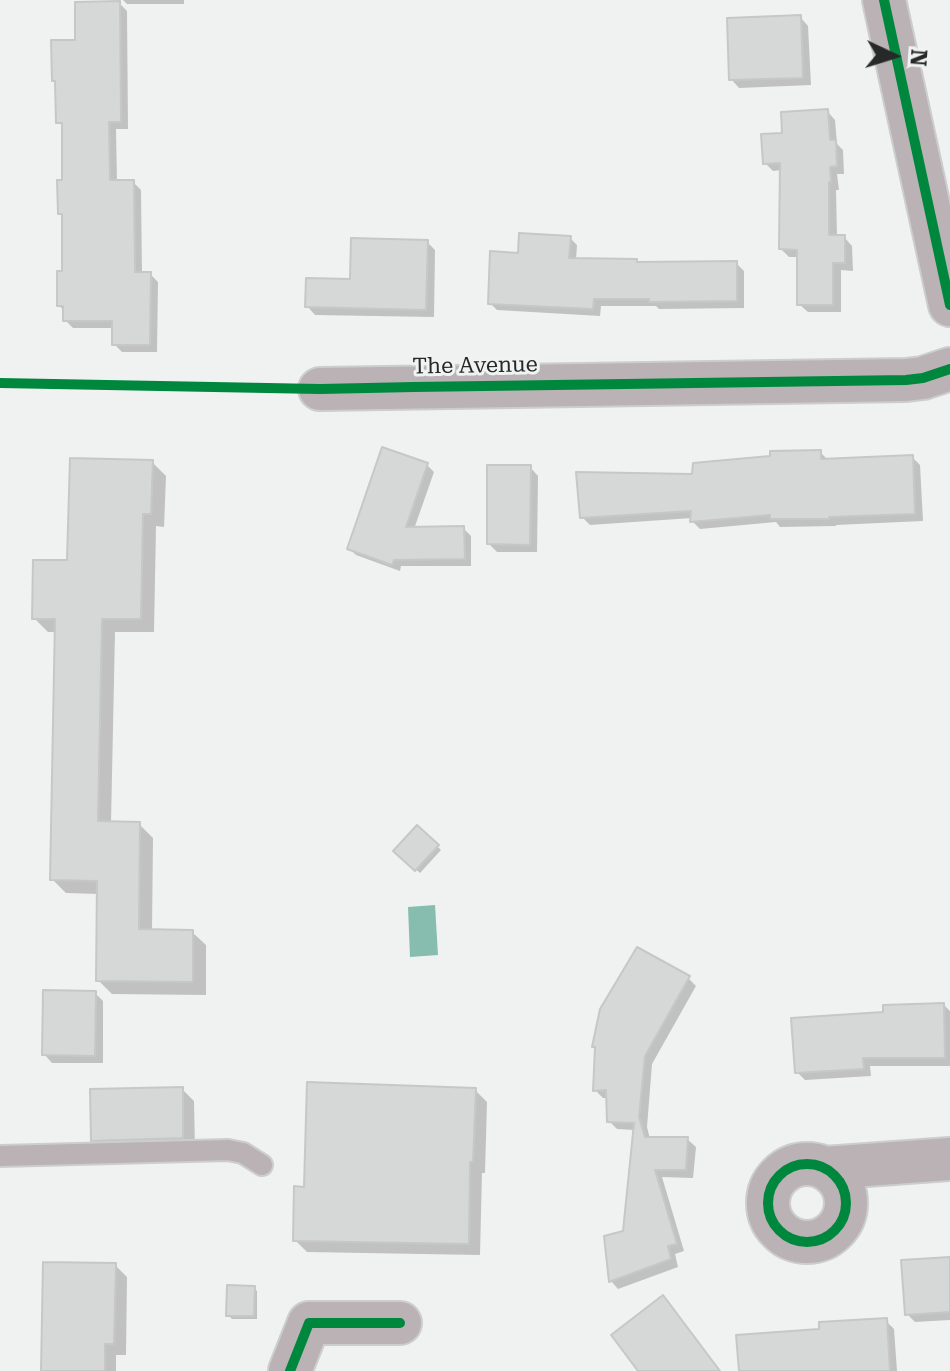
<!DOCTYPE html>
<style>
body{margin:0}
#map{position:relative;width:950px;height:1371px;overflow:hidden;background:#f0f2f1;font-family:"Roboto Serif",serif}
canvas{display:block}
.north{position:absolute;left:854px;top:16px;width:80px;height:80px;-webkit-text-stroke:6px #eff3f2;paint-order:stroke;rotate:94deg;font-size:22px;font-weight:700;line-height:32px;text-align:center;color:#272828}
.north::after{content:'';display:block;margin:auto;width:28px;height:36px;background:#272828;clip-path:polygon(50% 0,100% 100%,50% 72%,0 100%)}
</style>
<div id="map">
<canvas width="950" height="1371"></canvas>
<div class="north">N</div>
</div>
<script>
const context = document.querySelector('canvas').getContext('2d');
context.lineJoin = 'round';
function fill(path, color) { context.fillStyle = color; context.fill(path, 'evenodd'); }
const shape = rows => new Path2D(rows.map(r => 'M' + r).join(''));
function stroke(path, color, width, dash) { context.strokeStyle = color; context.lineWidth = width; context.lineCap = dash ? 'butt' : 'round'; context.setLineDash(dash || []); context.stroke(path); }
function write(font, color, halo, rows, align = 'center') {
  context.font = font + ' "Roboto Serif",serif'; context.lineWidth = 6; context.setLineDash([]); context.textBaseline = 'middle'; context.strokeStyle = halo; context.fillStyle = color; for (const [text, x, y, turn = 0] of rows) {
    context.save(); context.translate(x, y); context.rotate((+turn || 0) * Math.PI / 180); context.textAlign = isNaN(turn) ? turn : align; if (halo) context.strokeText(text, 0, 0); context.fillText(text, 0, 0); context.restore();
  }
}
fill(shape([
 [435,905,438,955,410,957,408,907]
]), '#86bdae');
fill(shape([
 [123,0,184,0,184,4,127,4],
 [119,3,127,11,128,129,116,129,117,182,133,182,141,190,142,274,150,274,158,282,157,352,122,352,114,344,114,328,73,328,65,320,65,311,59,306,64,273,64,217,60,213,64,182,64,127,58,122,57,84,54,80,77,42],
 [800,17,808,26,811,85,739,88,731,79],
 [827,111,835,120,837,144,843,150,844,174,837,174,839,190,836,190,837,237,844,237,852,246,853,271,841,270,841,312,808,312,799,304,799,257,789,257,781,249,782,170,773,171,765,163,784,135],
 [570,238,577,245,576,260,639,264,736,263,744,271,744,308,659,309,656,306,601,306,600,316,497,310,490,303,520,255],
 [427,242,435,250,434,317,315,315,307,306],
 [820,452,828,460,912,457,920,465,923,521,836,525,836,526,780,527,776,522,700,529,692,521,692,518,590,525,582,517,694,476],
 [152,462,166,476,164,527,156,526,154,632,115,632,111,823,139,824,153,838,152,931,192,932,206,945,206,995,112,994,98,980,99,894,66,893,52,879,57,632,48,632,34,618,69,562],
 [427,465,434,472,414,529,463,528,471,536,471,566,401,566,400,571,356,555,349,548],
 [530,467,538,476,537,552,497,552,489,544],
 [417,827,441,850,420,873,396,851],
 [688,978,696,986,652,1064,647,1127,650,1139,687,1139,696,1147,693,1178,662,1177,684,1251,675,1254,678,1267,618,1289,611,1281,625,1233,635,1130,617,1129,609,1121,608,1098,603,1098,595,1090,597,1049,594,1046],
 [95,993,103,1001,103,1063,52,1063,44,1054],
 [944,1005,950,1011,950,1066,870,1066,871,1076,805,1080,797,1072,885,1014],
 [182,1089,194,1101,195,1150,105,1152,93,1140],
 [475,1090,487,1102,485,1173,482,1173,480,1255,307,1252,295,1240,306,1189],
 [950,1259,950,1320,915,1322,907,1314],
 [115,1265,127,1277,126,1355,116,1355,116,1371,40,1371,43,1370],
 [254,1288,257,1291,257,1319,232,1319,228,1315],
 [886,1321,894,1329,897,1371,741,1371,821,1331]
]), '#0003');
const building = shape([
 [120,1,121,122,109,122,110,180,134,180,135,272,151,272,150,345,112,345,112,321,63,321,63,306,57,306,57,271,62,271,62,214,58,214,57,180,62,180,62,123,56,123,55,81,52,81,51,40,75,40,75,2,120,1],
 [801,15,803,78,729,80,727,18,801,15],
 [828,109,830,140,836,140,837,166,830,167,831,182,829,182,829,235,845,235,845,263,833,263,833,305,797,305,797,250,779,249,780,163,763,164,761,134,782,133,781,112,828,109],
 [519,233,571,236,569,258,637,259,637,262,737,261,737,301,649,302,649,299,594,299,593,309,488,304,490,251,518,253,519,233],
 [351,238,428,240,426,310,305,307,306,278,350,279,351,238],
 [382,447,428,463,406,527,464,526,465,559,394,560,392,565,347,549,382,447],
 [821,450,821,459,913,455,915,514,829,517,829,519,770,519,770,515,690,522,691,511,580,518,576,472,692,474,693,463,770,456,770,451,821,450],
 [70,458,153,460,151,514,143,514,141,619,102,619,98,821,140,822,139,929,193,930,193,982,96,981,97,881,50,880,55,619,32,619,33,560,67,560,70,458],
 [487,465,531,465,530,545,487,544,487,465],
 [417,825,439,845,415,871,393,851,417,825],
 [637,947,690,976,645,1056,639,1117,645,1137,688,1137,686,1170,655,1170,677,1244,668,1246,671,1259,609,1282,604,1236,623,1231,634,1123,607,1122,606,1090,593,1091,595,1047,592,1047,600,1009,637,947],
 [43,990,96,991,95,1056,42,1055,43,990],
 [944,1003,945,1058,863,1058,864,1069,795,1073,791,1018,883,1012,883,1005,944,1003],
 [307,1082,476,1088,473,1162,470,1162,469,1244,293,1241,294,1186,304,1187,307,1082],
 [183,1087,183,1138,91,1141,90,1089,183,1087],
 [950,1257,950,1312,905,1315,901,1260,950,1257],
 [43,1262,116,1263,114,1344,105,1344,105,1371,41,1371,43,1262],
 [227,1285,255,1286,254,1316,226,1316,227,1285],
 [663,1295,720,1371,638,1371,611,1335,663,1295],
 [887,1318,890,1371,739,1371,736,1335,819,1329,819,1322,887,1318]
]);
fill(building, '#d6d8d7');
stroke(building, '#c6c7c7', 2);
const lane = shape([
 [0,1156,228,1150,243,1153,262,1165]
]);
const street = shape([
 [884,0,950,305],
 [320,389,906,380,923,378,950,369],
 '768 1203a39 39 0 1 1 78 0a39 39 0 1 1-78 0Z',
 [825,1168,950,1159],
 [290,1371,309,1323,400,1323]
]);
stroke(lane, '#cccecd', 24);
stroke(street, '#cccecd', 46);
stroke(lane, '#bab2b5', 20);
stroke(street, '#bab2b5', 42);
stroke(shape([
 [884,0,950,305],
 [0,383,320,389,414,387,906,380,923,378,950,369],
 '768 1203a39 39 0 1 1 78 0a39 39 0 1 1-78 0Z',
 [290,1371,309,1323,400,1323]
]), '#00873e', 10);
write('22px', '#272828', '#eff3f2', [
 ["The Avenue",475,366,-1]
]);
</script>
